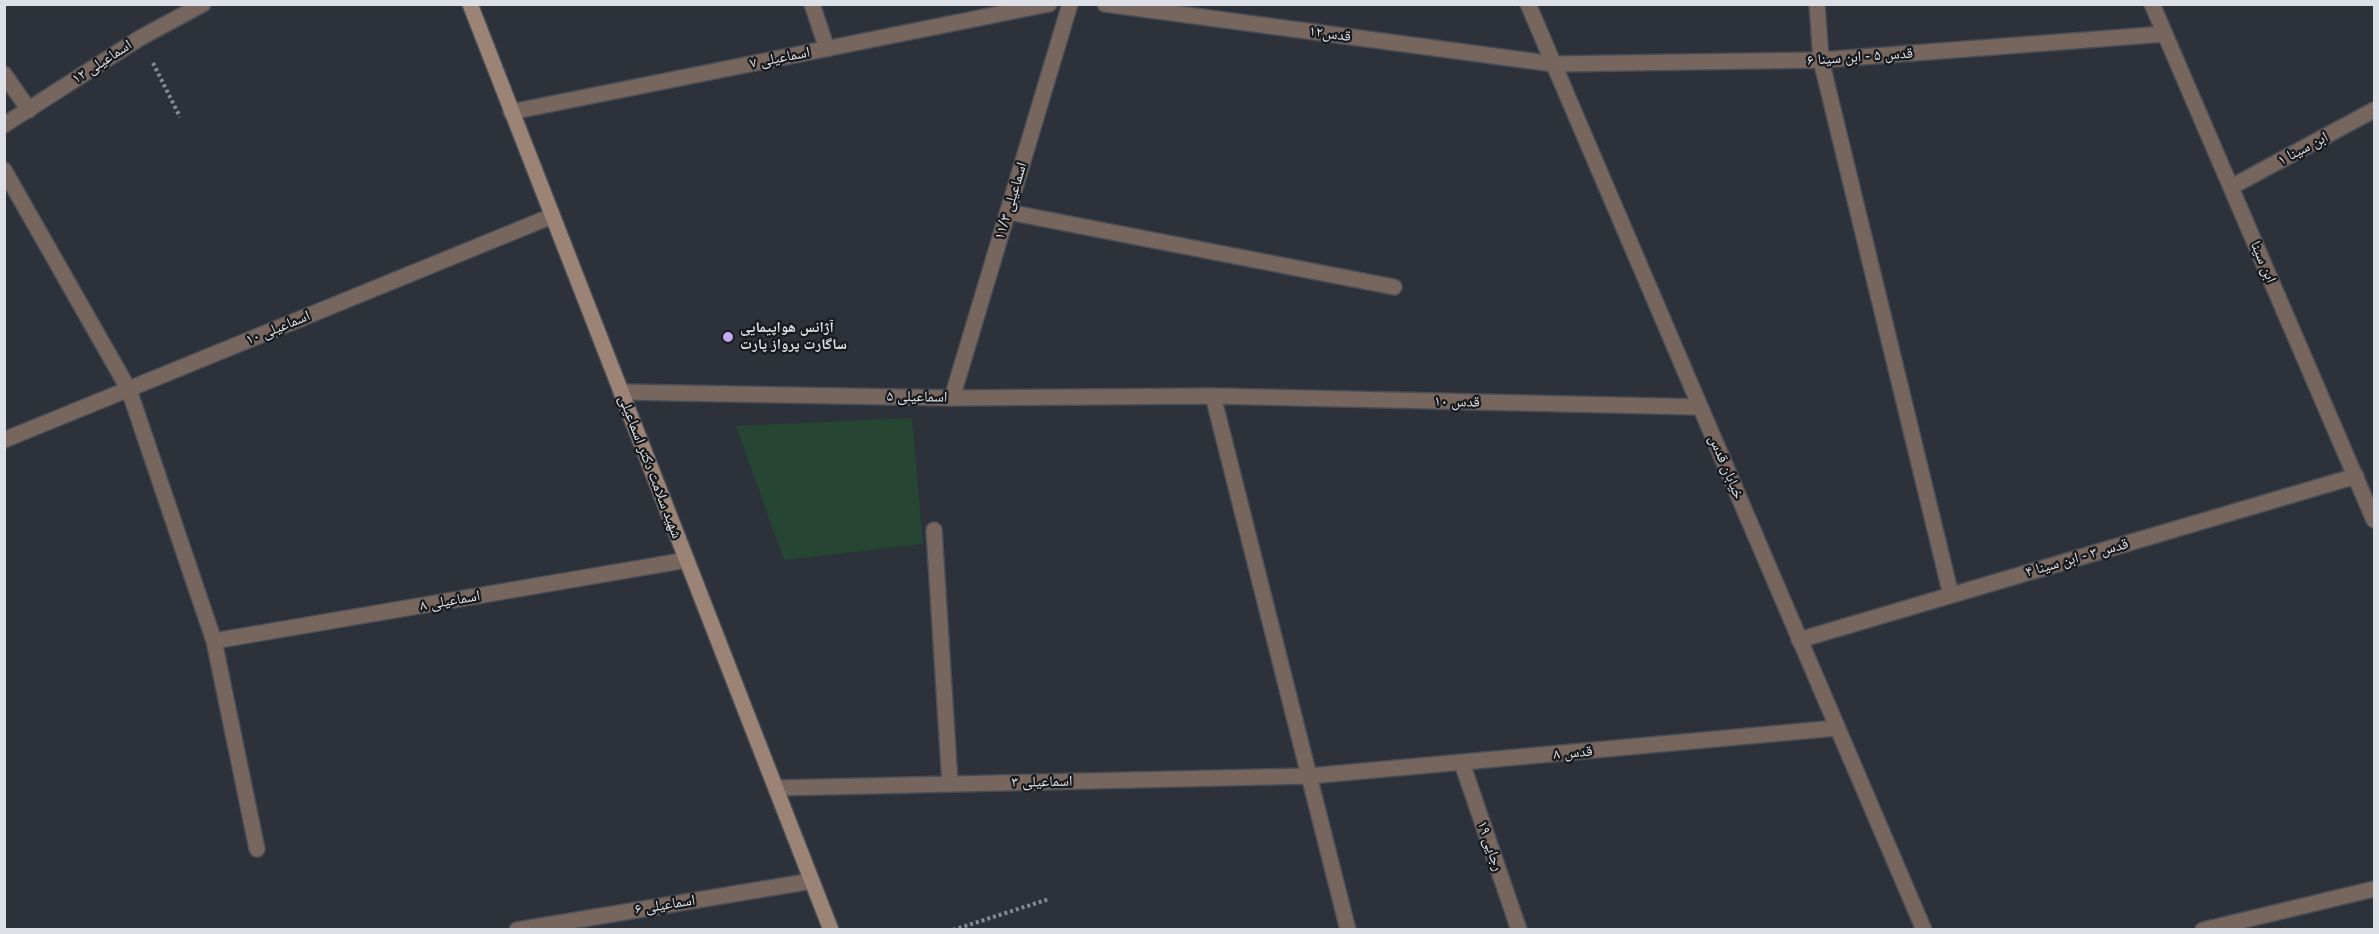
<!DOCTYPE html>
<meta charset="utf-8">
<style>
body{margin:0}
#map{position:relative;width:2379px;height:934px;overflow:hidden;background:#2d323a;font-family:"Noto Sans",sans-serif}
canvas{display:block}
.frame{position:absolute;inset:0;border:6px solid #dde0e6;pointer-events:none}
</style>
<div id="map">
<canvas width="2379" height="934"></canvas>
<div class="frame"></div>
</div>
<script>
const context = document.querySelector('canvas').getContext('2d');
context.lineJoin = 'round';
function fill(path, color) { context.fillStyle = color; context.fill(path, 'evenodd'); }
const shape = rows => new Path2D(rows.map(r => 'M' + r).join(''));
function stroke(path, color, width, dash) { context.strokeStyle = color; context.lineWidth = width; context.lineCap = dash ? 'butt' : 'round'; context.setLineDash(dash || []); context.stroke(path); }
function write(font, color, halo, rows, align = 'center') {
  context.font = font + ' "Noto Sans","Noto Naskh Arabic",sans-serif'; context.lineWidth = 4.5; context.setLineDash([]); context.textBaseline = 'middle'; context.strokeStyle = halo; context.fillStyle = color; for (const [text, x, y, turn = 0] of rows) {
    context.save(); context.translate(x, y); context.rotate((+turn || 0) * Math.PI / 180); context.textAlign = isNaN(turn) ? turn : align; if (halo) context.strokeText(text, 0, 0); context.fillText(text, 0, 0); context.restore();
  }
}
fill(shape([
 [912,418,923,544,784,560,736,426]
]), '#264532');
const service = shape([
 [812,4,827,49],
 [1105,4,1554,64],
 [4,74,29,110],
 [1008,212,1394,287]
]);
const minor = shape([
 [1817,4,1821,60,1951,595],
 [1554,64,1821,60,2165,34],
 [511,112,1049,4],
 [4,125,140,38,203,4],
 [4,170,129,390,214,641,257,849],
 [2231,187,2374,110],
 [621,392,952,398,1213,396,1700,407],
 [1213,396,1348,930],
 [952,398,1070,4],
 [4,440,552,216],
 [934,530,950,784],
 [1799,640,2356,476],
 [214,641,687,560],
 [1462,763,1519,930],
 [776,788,1309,776,1837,728],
 [517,930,812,881],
 [2203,930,2374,889]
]);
const tertiary = shape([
 [1528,4,1924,930],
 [2152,4,2374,520]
]);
const secondary = shape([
 [470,4,831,930]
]);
stroke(service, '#494e56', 18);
stroke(minor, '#494e56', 18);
stroke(tertiary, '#494e56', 18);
stroke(secondary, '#494e56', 18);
stroke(shape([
 [153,63,180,117],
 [953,930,1049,899]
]), '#868a91', 4, [3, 3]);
stroke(service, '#76665e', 15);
stroke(minor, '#76665e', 15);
stroke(tertiary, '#76665e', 15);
stroke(secondary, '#9b8476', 15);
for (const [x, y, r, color] of [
 [728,337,6,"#c5a6f0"]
]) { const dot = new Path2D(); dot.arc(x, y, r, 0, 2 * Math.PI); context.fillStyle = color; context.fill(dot); stroke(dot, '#17191d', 2); }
write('15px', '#dde0e6', '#17191d', [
 ["قدس۱۲",1330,34,8],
 ["قدس ۵ - ابن سینا ۶",1860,57,-4],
 ["اسماعیلی ۷",780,58,-11],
 ["اسماعیلی ۱۲",102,62,-33],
 ["ابن سینا ۱",2303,149,-28],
 ["اسماعیلی ۱۱/۳",1011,201,-73],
 ["ابن سینا",2263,262,67],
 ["اسماعیلی ۱۰",278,328,-22],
 ["اسماعیلی ۵",917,397,1],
 ["قدس ۱۰",1457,402,1],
 ["شهید سلامت دکتر اسماعیلی",650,467,69],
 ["خیابان قدس",1726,467,67],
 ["قدس ۳ - ابن سینا ۴",2077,558,-16],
 ["اسماعیلی ۸",450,601,-10],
 ["قدس ۸",1573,753,-5],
 ["اسماعیلی ۳",1042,782,-1],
 ["رجایی ۱۹",1490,846,71],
 ["اسماعیلی ۶",665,905,-9]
]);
write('bold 15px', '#dde0e6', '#17191d', [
 ["آژانس هواپیمایی",740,328],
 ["ساگارت پرواز پارت",740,345]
], 'left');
</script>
